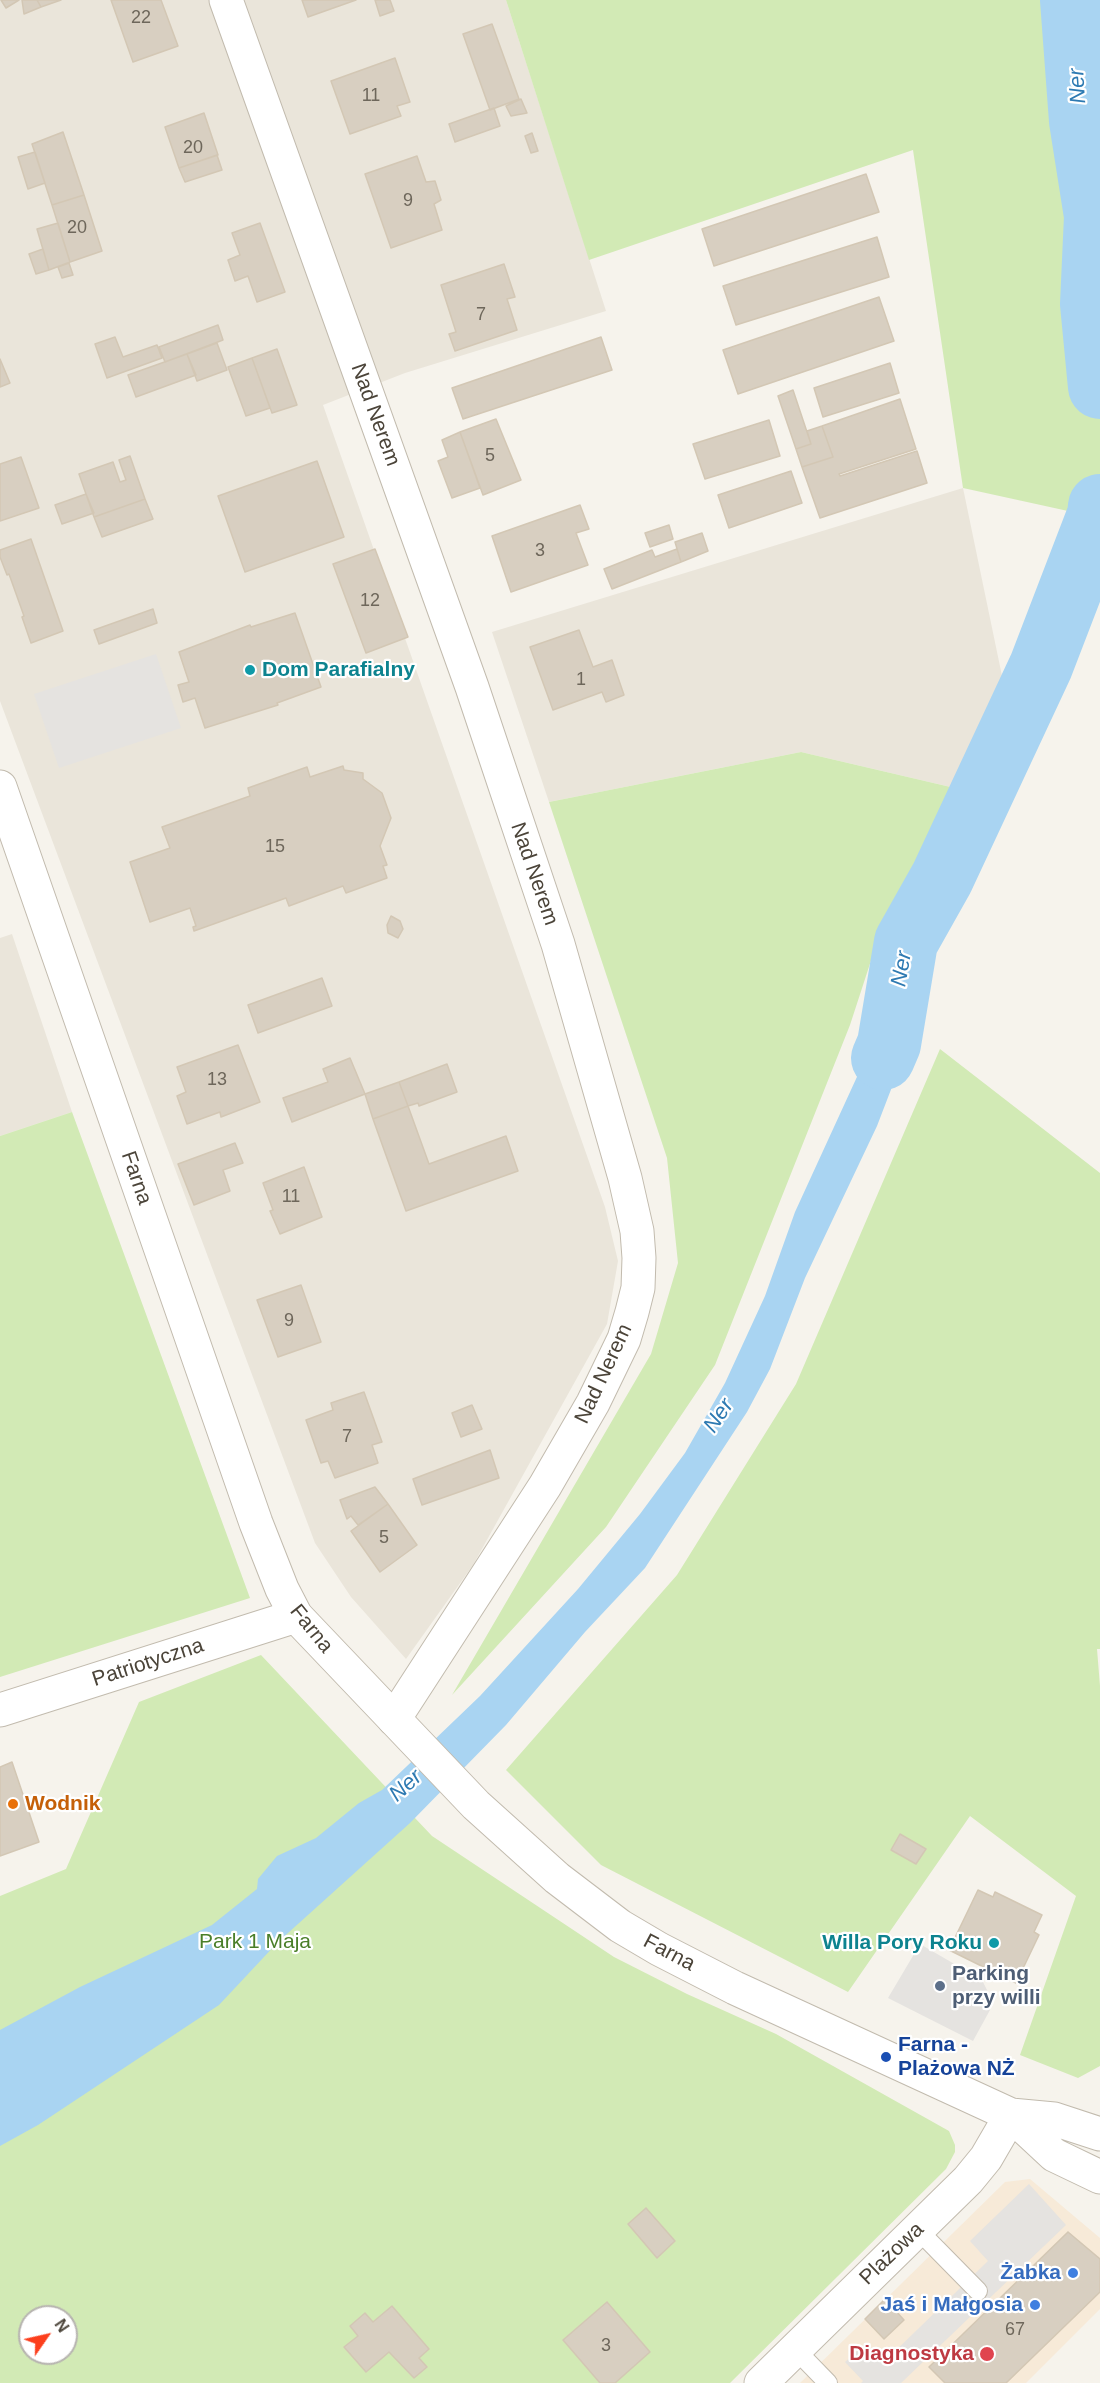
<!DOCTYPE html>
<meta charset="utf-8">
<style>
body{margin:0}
#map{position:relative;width:1100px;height:2383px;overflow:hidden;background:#f6f3ec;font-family:Arial,sans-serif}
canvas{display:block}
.north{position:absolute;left:18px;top:2305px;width:60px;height:60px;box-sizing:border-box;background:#fff;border:2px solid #b7b4b0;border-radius:50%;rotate:56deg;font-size:16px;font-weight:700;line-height:24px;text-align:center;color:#4b4439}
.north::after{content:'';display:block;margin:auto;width:21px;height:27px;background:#fc3f1d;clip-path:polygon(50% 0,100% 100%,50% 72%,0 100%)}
</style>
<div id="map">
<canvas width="1100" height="2383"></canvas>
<div class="north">N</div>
</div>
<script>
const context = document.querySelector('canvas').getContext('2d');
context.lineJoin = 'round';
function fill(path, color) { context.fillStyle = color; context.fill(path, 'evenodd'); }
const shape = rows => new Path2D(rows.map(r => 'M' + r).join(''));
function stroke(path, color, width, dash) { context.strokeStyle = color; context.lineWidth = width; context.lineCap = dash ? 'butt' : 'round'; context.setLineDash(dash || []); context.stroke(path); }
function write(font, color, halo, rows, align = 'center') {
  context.font = font + ' Arial,sans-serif'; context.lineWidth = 4.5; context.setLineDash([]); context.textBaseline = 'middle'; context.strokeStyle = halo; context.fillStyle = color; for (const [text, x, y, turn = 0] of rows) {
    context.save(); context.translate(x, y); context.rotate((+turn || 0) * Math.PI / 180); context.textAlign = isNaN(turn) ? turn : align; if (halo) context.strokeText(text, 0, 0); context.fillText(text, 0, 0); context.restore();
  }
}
fill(shape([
 [0,0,506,0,606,311,405,373,323,405,605,1207,618,1261,607,1324,473,1565,406,1659,351,1597,315,1543,0,701],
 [963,488,1002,676,959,789,801,752,549,802,492,632],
 [12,934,72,1112,0,1136,0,938]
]), '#eae5da');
fill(shape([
 [1030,2179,1100,2238,1100,2309,1026,2383,800,2383,1005,2182]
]), '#f7ead8');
fill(shape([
 [506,0,1100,0,1100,518,963,488,913,150,589,260],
 [801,752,959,789,879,936,850,1025,715,1365,606,1527,452,1695,651,1354,678,1263,667,1158,549,802],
 [940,1049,1100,1173,1100,1649,1097,1649,1100,1686,1100,2066,1078,2078,1020,2055,1076,1896,970,1816,848,1992,601,1865,506,1770,677,1575,796,1384],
 [72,1112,250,1598,0,1677,0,1136],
 [261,1655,432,1836,614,1957,687,1994,776,2034,949,2131,955,2145,955,2152,946,2169,730,2383,0,2383,0,1896,66,1869,139,1702],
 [30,2317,66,2317,66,2353,30,2353]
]), '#d2eab5');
fill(shape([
 [156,654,181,728,59,768,34,694],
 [920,1944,982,1980,988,1992,990,2010,973,2041,888,1998],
 [1029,2184,1066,2225,901,2383,861,2383,863,2381,845,2362,866,2343,884,2362,988,2261,970,2241]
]), '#e5e3e0');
fill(shape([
 [897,969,919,984,910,1040,877,1126,805,1278,770,1369,747,1412,645,1568,585,1632,506,1725,410,1823,278,1942,219,2005,38,2125,0,2146,0,2030,80,1987,212,1925,257,1889,258,1879,277,1856,316,1838,359,1803,382,1790,480,1696,578,1589,640,1514,685,1453,725,1383,765,1296,795,1212,878,1031]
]), '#a9d4f2');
stroke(shape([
 [1072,0,1081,121,1096,216,1092,304,1100,387],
 [883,1058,889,1044,906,942,942,878,1041,666,1099,515,1100,506]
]), '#a9d4f2', 64);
const building = shape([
 [1,0,19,0,6,8,1,0],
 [22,0,37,0,41,7,24,14,22,0],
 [37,0,61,0,41,7,37,0],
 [111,0,161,0,178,46,133,62,111,0],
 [302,0,356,0,308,17,302,0],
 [375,0,390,0,394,11,380,16,375,0],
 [492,24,519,99,490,110,463,34,492,24],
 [395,58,410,102,397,106,401,116,350,134,331,81,395,58],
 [521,99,527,113,511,116,506,106,521,99],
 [494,108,500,126,455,142,449,124,494,108],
 [204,113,218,155,179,168,165,127,204,113],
 [63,132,84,195,52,205,32,144,63,132],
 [532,133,538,151,531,153,525,136,532,133],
 [35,152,45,183,28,189,18,157,35,152],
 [217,155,222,170,185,182,179,168,217,155],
 [417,156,426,182,435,181,441,200,434,204,442,230,391,248,365,174,417,156],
 [866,174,879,212,714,266,702,229,866,174],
 [84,195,102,251,70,262,52,205,84,195],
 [58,223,70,262,49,270,37,229,58,223],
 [260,223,285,292,257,302,248,276,235,281,228,260,240,255,232,233,260,223],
 [877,237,889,277,736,325,723,286,877,237],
 [43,249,49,270,36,274,29,254,43,249],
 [69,263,73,275,62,278,58,267,69,263],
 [504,264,515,297,507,299,517,330,455,351,449,334,456,332,441,285,504,264],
 [879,297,894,341,738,394,723,350,879,297],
 [218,325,223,340,165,362,159,347,218,325],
 [115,337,123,357,157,345,162,358,107,378,95,344,115,337],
 [601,337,612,370,463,419,452,388,601,337],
 [217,343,227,370,197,381,187,354,217,343],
 [277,349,297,405,272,413,252,358,277,349],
 [187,354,196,375,136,397,128,375,187,354],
 [252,358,270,408,246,416,228,367,252,358],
 [0,359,10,383,0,387,0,359],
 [890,363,899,393,823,417,814,388,890,363],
 [793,390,811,444,796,449,778,396,793,390],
 [900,399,916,449,839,474,840,476,917,451,927,483,820,518,802,467,833,457,822,426,900,399],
 [496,419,521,480,483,495,460,432,496,419],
 [769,420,780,456,705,479,693,444,769,420],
 [822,426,833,457,802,467,796,449,811,444,807,431,822,426],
 [460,432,480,488,452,498,438,461,448,457,442,440,460,432],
 [130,456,145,499,94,517,79,474,113,462,120,482,126,480,119,460,130,456],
 [21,457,39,508,0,521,0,464,21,457],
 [317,461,344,537,245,572,218,496,317,461],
 [791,471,802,503,729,528,718,495,791,471],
 [86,494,94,513,62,524,55,505,86,494],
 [145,499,153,519,102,537,94,517,145,499],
 [580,505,589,529,576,533,588,565,511,592,492,536,580,505],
 [669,525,673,539,650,547,645,533,669,525],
 [702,533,708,551,681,562,675,542,702,533],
 [31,539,63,631,31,643,22,617,24,616,9,574,7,575,0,557,0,550,31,539],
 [375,549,408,637,366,653,333,564,375,549],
 [677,549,681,562,612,589,604,569,652,550,655,557,677,549],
 [153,609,157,623,99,644,94,630,153,609],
 [295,613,321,687,277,703,278,705,205,728,195,698,183,702,178,685,189,682,179,652,250,625,251,627,295,613],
 [579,630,593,667,612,660,624,695,606,702,602,692,553,710,530,647,579,630],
 [343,766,344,770,363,773,363,779,382,793,391,818,380,846,387,865,383,866,387,878,346,893,343,886,289,906,286,898,194,931,193,927,196,926,190,908,150,922,130,862,170,848,162,827,250,796,248,788,307,767,310,777,343,766],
 [391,916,400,921,403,929,398,938,388,933,387,925,391,916],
 [322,978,332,1006,258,1033,248,1005,322,978],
 [238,1045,260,1102,221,1117,220,1112,187,1124,177,1096,186,1092,177,1067,238,1045],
 [350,1058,365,1094,292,1122,283,1098,328,1082,323,1069,350,1058],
 [447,1064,457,1092,419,1106,418,1103,408,1106,399,1082,447,1064],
 [399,1082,408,1106,373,1119,365,1094,399,1082],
 [408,1106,429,1164,506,1136,518,1171,406,1211,373,1119,408,1106],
 [235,1143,243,1163,223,1170,230,1191,194,1205,178,1164,235,1143],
 [304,1167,322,1217,280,1234,270,1211,273,1210,263,1183,304,1167],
 [301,1285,321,1342,278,1357,257,1300,301,1285],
 [364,1392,382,1442,372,1445,378,1463,335,1478,328,1461,321,1463,306,1420,333,1410,331,1403,364,1392],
 [472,1405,482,1429,461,1437,452,1413,472,1405],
 [490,1450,499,1478,422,1505,413,1479,490,1450],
 [375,1487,388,1504,358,1525,351,1516,347,1519,340,1500,375,1487],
 [388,1504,417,1545,380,1572,351,1531,388,1504],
 [12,1762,39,1842,0,1856,0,1767,12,1762],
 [900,1834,926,1849,916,1864,891,1850,900,1834],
 [978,1890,993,1897,995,1892,1042,1915,1034,1932,1039,1935,1016,1983,949,1950,978,1890],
 [646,2208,675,2241,657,2258,628,2224,646,2208],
 [1068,2232,1100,2259,1100,2292,1006,2383,945,2383,929,2367,1068,2232],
 [885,2299,904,2320,884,2339,865,2319,885,2299],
 [607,2302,650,2352,615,2383,600,2383,563,2340,607,2302],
 [392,2306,429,2349,419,2358,427,2367,414,2378,389,2352,366,2372,344,2347,358,2336,350,2326,365,2313,373,2322,392,2306]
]);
fill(building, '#d8cfc1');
stroke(building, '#d3c7b4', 1.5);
const service = shape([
 [918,2230,978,2291],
 [795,2349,828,2383]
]);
const minor = shape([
 [226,0,472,687,558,944,625,1178,637,1231,639,1258,638,1288,632,1312,624,1339,593,1403,545,1486,394,1719],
 [0,1710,296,1616],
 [761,2383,968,2180,986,2158,1011,2115]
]);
const tertiary = shape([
 [0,787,256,1523,282,1589,296,1616,476,1805,557,1878,620,1926,659,1949,735,1988,1011,2115,1054,2119,1100,2134],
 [1011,2115,1054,2155,1100,2177]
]);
stroke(service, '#c2bbae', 20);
stroke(minor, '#c2bbae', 35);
stroke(tertiary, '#c2bbae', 35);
stroke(service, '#fff', 18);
stroke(minor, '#fff', 33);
stroke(tertiary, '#fff', 33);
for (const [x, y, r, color] of [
 [250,670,6,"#0f9aa8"],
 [13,1804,6,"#e8710a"],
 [994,1943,6,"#0f9aa8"],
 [940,1986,6,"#5c6f8a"],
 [886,2057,6,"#1a4fb4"],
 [1073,2273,6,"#3f7fe0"],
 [1035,2305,6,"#3f7fe0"],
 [987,2354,8,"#e0444e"]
]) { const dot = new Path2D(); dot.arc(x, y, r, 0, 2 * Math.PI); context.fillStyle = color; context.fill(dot); stroke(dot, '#fff', 2); }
write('18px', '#6e675b', null, [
 ["22",141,18],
 ["11",371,96],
 ["20",193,148],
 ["9",408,201],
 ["20",77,228],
 ["7",481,315],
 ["5",490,456],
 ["3",540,551],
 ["12",370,601],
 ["1",581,680],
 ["15",275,847],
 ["13",217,1080],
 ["11",291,1197],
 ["9",289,1321],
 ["7",347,1437],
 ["5",384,1538],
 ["67",1015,2330],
 ["3",606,2346]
]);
write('21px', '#4b4439', '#fff', [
 ["Nad Nerem",375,415,70],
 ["Nad Nerem",534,874,71],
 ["Farna",136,1178,71],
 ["Nad Nerem",604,1374,-65],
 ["Farna",311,1629,51],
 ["Patriotyczna",148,1663,-18],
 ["Farna",669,1953,28],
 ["Plażowa",892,2254,-44]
]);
write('bold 21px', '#0d838f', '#fff', [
 ["Dom Parafialny",262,670],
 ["Willa Pory Roku",982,1943,"right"]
], 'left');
write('bold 21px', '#c56008', '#fff', [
 ["Wodnik",25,1804]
], 'left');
write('21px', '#4a7f2a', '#fff', [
 ["Park 1 Maja",255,1942]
]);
write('bold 21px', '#4e5e75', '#fff', [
 ["Parking",952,1974],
 ["przy willi",952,1998]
], 'left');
write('bold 21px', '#164399', '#fff', [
 ["Farna -",898,2045],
 ["Plażowa NŻ",898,2069]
], 'left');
write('bold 21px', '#366cbe', '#fff', [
 ["Żabka",1061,2273],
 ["Jaś i Małgosia",1023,2305]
], 'right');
write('bold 21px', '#be3a42', '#fff', [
 ["Diagnostyka",974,2354]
], 'right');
write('italic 22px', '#2e7ab2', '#fff', [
 ["Ner",1078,86,-94],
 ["Ner",902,969,-80],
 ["Ner",719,1416,-56],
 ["Ner",406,1786,-42]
]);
</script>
